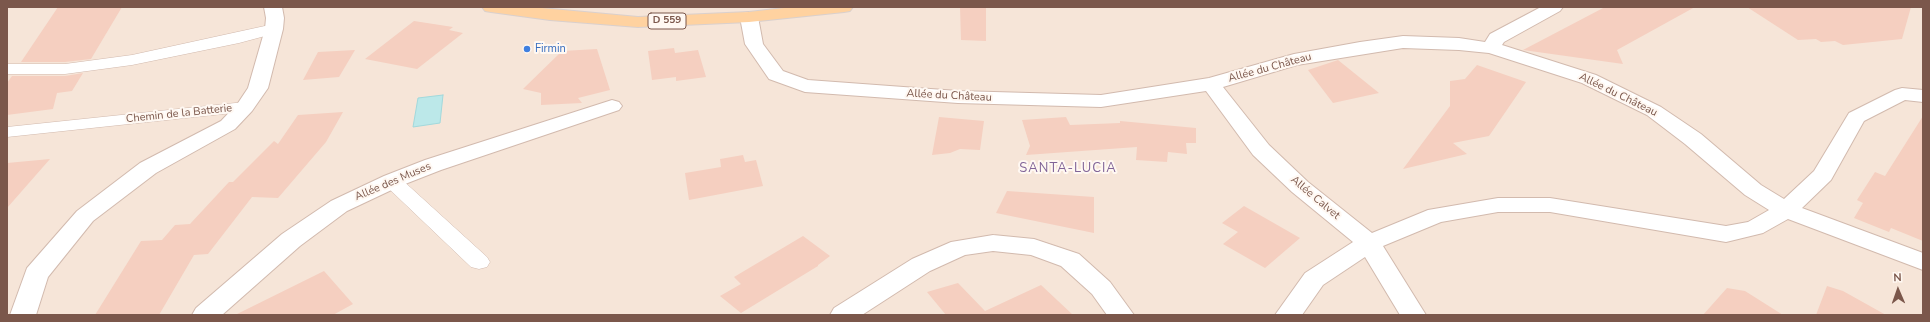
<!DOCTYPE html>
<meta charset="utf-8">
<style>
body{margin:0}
#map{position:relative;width:1930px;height:322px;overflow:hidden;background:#fef4ea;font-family:"Nunito Sans",sans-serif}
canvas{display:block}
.frame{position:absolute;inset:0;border:8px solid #7b574b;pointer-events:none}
.north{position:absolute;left:1878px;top:270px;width:40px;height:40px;-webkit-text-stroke:3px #fff8f2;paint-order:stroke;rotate:358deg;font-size:11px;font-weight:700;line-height:16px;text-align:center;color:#7b574b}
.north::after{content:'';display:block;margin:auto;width:14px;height:18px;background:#7b574b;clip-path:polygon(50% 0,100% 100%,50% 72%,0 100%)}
</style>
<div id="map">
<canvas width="1930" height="322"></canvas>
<div class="frame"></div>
<div class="north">N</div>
</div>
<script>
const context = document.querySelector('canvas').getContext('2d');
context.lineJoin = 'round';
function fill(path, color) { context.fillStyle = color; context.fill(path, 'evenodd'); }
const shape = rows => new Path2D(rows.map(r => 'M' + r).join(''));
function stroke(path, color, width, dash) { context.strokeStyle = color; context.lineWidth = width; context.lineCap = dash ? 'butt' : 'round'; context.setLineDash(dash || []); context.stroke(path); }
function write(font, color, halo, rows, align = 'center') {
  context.font = font + ' "Nunito Sans",sans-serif'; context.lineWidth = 4; context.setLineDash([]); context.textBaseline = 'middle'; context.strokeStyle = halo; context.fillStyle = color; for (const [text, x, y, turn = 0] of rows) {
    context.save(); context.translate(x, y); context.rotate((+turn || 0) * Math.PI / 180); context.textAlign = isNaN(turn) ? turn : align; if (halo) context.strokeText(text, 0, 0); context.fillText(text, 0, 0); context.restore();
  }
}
fill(shape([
 [7,7,1923,7,1923,315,7,315]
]), '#f6e5d8');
const water = shape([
 [443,95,440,123,413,127,418,98,443,95]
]);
fill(water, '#bce8e9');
stroke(water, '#a2d9dc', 1);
fill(shape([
 [58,7,122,7,91,59,65,62,21,62],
 [960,7,986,7,986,41,961,40],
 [1605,7,1695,7,1617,50,1623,64,1523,50],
 [1747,7,1911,7,1902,39,1843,45,1835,41,1821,42,1816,39,1798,40],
 [414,21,453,27,449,30,463,33,417,69,365,59],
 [674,48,675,53,698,50,706,77,676,81,676,77,652,80,648,51],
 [597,49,610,90,578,98,582,103,541,105,541,93,523,89,562,51],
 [355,50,339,77,303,80,318,52],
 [1338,60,1379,93,1333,103,1308,70],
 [1477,65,1526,82,1489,136,1453,143,1467,154,1403,169,1450,106,1450,81,1465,79],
 [83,73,72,91,57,93,53,109,7,115,7,83,12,76,65,76],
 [343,112,326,142,278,198,252,197,208,254,194,255,159,315,95,315,141,241,162,240,175,225,190,224,229,182,233,182,274,141,278,144,298,115],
 [1923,116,1923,241,1891,228,1889,232,1854,218,1863,203,1857,200,1875,172,1885,176],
 [939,117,984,121,980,150,960,149,950,153,932,155],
 [1066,117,1070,125,1120,123,1120,121,1196,128,1196,143,1186,143,1187,154,1168,152,1167,162,1136,160,1137,147,1026,155,1030,146,1022,120],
 [743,155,745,162,756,160,763,186,689,200,685,173,721,167,720,159],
 [50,159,7,208,7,163],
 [1007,191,1094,197,1094,233,996,213],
 [1244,206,1300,238,1265,268,1223,244,1238,232,1222,223],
 [803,236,830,256,818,265,818,266,741,313,720,296,741,284,734,277],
 [324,271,353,304,333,315,235,315],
 [958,283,985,311,1041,285,1073,315,946,315,927,292],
 [1827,286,1843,291,1886,315,1816,315],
 [1727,288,1745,291,1783,315,1703,315]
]), '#f5cfc0');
const lane = shape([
 [274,24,280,26,282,29,280,32,239,43,132,65,65,74,7,74,7,64,65,64,132,55,274,24],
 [245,102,251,103,254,107,251,111,7,137,7,127,245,102],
 [392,175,399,177,487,257,490,262,487,267,479,269,471,267,385,185,382,181,385,177,392,175]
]);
const street = shape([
 [264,7,282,7,284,18,283,29,268,88,252,111,235,129,156,173,93,221,48,277,36,315,10,315,27,268,77,211,140,163,221,121,238,103,248,88,265,29,266,18,264,7],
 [1541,7,1563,7,1560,11,1504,42,1502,45,1596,75,1661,107,1701,134,1761,185,1784,199,1814,171,1849,113,1895,90,1902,88,1923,90,1923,102,1905,100,1864,121,1831,180,1802,208,1923,253,1923,270,1788,219,1763,233,1726,242,1550,212,1498,212,1441,222,1383,246,1426,315,1400,315,1365,257,1323,285,1302,315,1275,315,1305,273,1353,242,1292,192,1253,155,1206,91,1101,107,958,103,805,92,769,79,745,44,740,17,743,13,749,12,755,13,758,17,763,44,783,71,808,80,958,91,1101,95,1209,78,1294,54,1360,42,1403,36,1459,38,1485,42,1490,34,1541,7],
 [1403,48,1459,50,1489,53,1582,83,1647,115,1685,144,1745,195,1769,210,1748,222,1726,226,1550,198,1498,198,1428,210,1372,233,1308,182,1269,145,1223,87,1297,65,1403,48],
 [612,100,619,102,622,106,619,110,441,170,400,186,347,211,300,246,222,315,192,315,196,308,282,234,331,201,384,176,425,160,612,100],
 [993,235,1034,239,1079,254,1110,282,1134,315,1107,315,1092,294,1061,266,1031,255,993,251,965,255,930,271,862,315,830,315,834,308,912,259,951,242,993,235]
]);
const primary = shape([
 [482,7,531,7,638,17,749,12,793,7,853,7,850,11,844,12,749,22,638,27,550,20,491,12,485,11,482,7]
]);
stroke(lane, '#d2baae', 1);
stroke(street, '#d2baae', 2);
stroke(primary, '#dad0cd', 2);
fill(lane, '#fff');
fill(street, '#fff');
fill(primary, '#ffd2a0');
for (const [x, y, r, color] of [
 [527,49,4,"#3f7fe0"]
]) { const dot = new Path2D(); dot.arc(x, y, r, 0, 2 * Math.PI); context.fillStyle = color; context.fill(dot); stroke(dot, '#fff8f2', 1.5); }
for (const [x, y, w] of [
 [667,21,38]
]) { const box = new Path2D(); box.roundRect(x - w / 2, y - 8, w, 16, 3); context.fillStyle = '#fff8f2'; context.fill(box); stroke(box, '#7b574b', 1); }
write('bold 10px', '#7b574b', null, [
 ["D 559",667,21]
]);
write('11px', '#366cbe', '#fff8f2', [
 ["Firmin",535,49]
], 'left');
write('11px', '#7b574b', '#fff8f2', [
 ["Allée du Château",1270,68,-15],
 ["Allée du Château",1618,95,26],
 ["Allée du Château",949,96,3],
 ["Chemin de la Batterie",179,114,-6],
 ["Allée des Muses",393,182,-23],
 ["Allée Calvet",1315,198,40]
]);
context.letterSpacing = '1px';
write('13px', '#806397', '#fff8f2', [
 ["SANTA-LUCIA",1068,169]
]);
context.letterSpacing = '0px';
</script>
